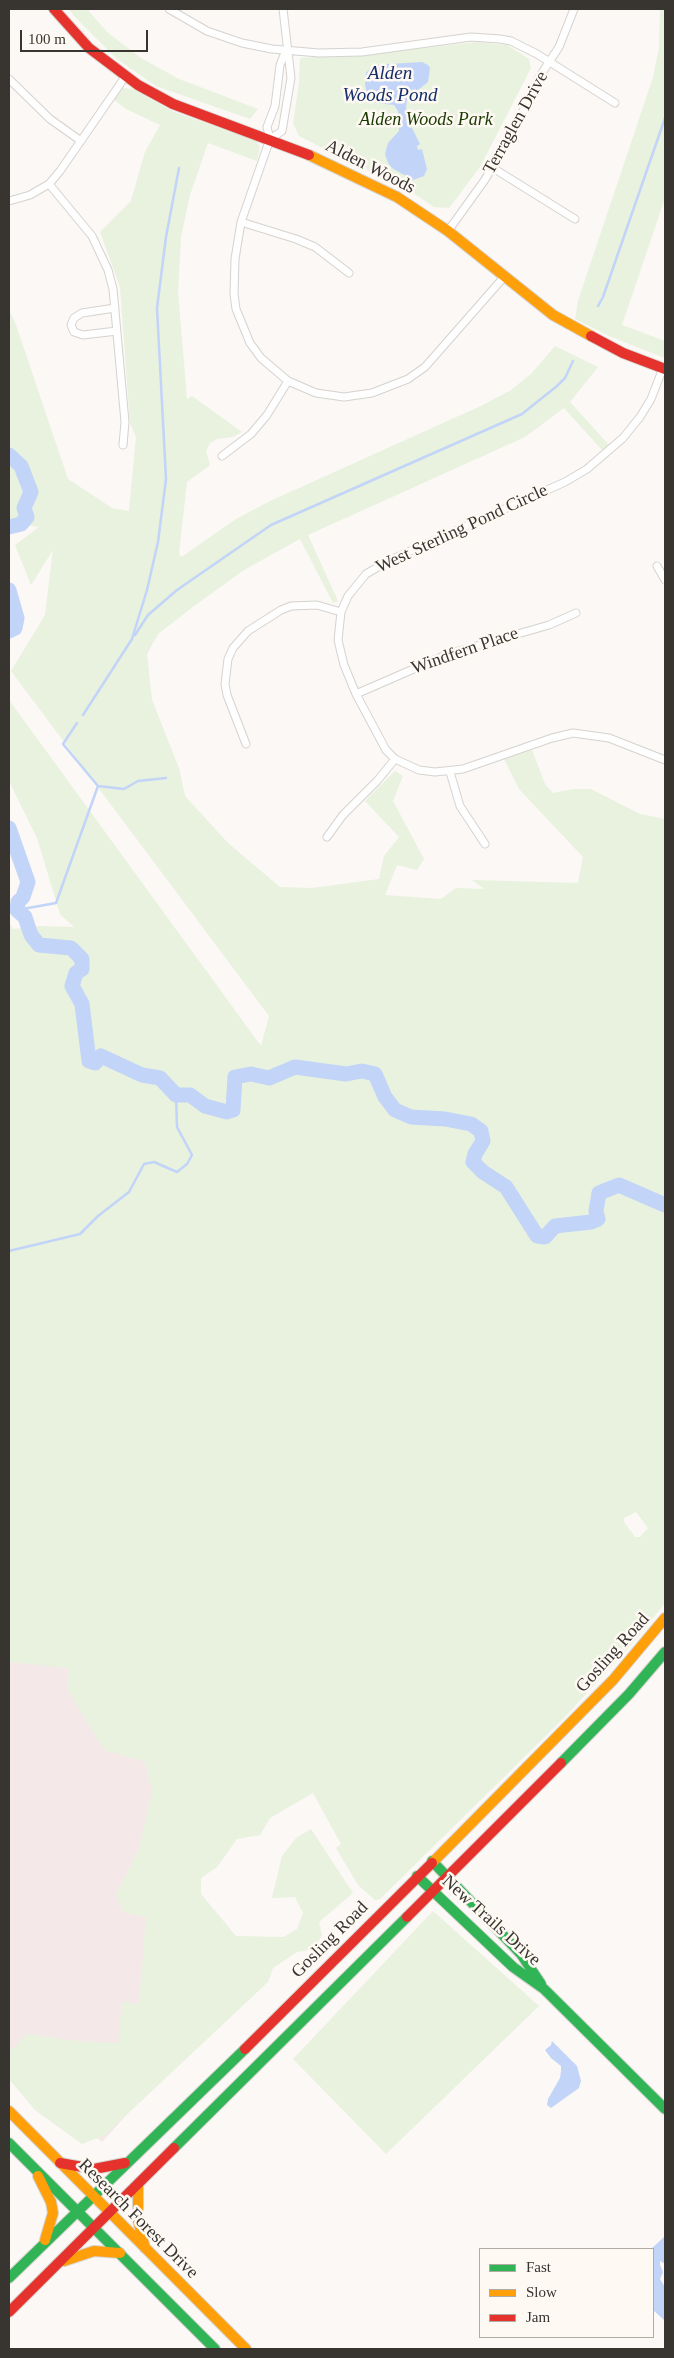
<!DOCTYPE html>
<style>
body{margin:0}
#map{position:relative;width:674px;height:2358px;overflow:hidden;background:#fbf8f5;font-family:Georgia,serif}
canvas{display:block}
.frame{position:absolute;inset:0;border:10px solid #383531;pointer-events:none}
.legend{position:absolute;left:479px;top:2248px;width:175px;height:90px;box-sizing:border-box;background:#fef9f2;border:1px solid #afaba5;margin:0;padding:6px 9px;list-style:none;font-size:15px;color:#383531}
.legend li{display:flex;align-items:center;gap:10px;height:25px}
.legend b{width:25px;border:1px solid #afaba5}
.scale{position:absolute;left:20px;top:30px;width:128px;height:22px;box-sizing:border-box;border:2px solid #383531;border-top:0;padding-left:6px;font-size:15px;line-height:18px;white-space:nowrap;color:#383531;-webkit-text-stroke:4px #fef9f2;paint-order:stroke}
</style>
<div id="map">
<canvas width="674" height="2358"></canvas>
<div class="frame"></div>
<ul class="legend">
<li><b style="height:6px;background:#30b455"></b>Fast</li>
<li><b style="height:6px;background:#ff9f0a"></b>Slow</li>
<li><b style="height:6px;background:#e5322d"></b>Jam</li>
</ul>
<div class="scale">100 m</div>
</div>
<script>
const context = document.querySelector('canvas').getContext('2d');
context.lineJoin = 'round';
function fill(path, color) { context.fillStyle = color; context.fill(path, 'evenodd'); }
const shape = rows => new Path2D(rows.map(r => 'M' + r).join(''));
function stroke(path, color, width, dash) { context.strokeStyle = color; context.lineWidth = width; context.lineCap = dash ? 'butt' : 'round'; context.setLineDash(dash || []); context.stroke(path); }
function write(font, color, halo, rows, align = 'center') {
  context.font = font + ' Georgia,serif'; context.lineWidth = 5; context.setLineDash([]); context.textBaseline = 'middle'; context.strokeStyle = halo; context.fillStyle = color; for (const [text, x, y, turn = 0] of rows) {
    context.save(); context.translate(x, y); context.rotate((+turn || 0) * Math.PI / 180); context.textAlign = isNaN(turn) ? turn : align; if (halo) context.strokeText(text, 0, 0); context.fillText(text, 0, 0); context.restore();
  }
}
fill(shape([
 [9,1660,71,1666,174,1762,152,2087,102,2142,18,2073,9,2062]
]), '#f4e9e8');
fill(shape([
 [69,9,87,9,107,32,141,58,179,79,258,109,250,119,156,86,117,59,74,16],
 [660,9,665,9,665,198,622,325,665,341,665,358,609,336,575,319,578,301,653,77,659,48],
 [477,42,507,45,529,59,531,68,480,167,449,208,434,207,395,181,382,175,379,176,299,136,293,123,299,83,300,58,372,54],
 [123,88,132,89,172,111,256,141,260,147,257,161,208,143,190,195,181,237,178,292,187,399,192,396,242,432,233,437,217,439,210,443,206,451,210,465,187,482,179,553,180,556,183,556,236,519,268,502,483,405,511,390,532,373,555,346,598,367,570,402,609,445,602,450,564,408,525,437,308,535,338,601,333,603,300,539,244,570,194,606,158,634,147,654,152,700,179,768,185,796,228,843,280,887,312,888,379,879,384,856,399,837,365,801,395,771,403,776,393,801,424,859,417,870,397,865,385,895,441,899,456,888,484,889,472,880,578,883,583,857,519,789,504,759,532,750,545,784,553,793,574,789,591,789,640,814,665,819,665,1603,632,1644,563,1719,380,1899,375,1900,358,1885,336,1848,341,1844,313,1793,270,1818,260,1835,237,1839,217,1867,201,1878,201,1894,236,1936,284,1937,297,1929,303,1913,295,1897,272,1898,282,1856,296,1838,311,1829,353,1893,319,1922,322,1935,314,1949,297,1952,273,1968,268,1982,105,2135,82,2144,35,2110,9,2079,9,2045,13,2050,26,2034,77,2041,118,2043,122,2002,139,2004,146,1917,123,1912,116,1895,139,1849,152,1790,145,1762,104,1750,67,1688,69,1668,9,1662,9,923,13,929,23,928,24,932,38,926,74,927,60,914,37,838,9,781,9,700,261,1046,269,1016,11,671,45,615,53,550,31,585,15,545,39,527,9,523,9,310,16,325,68,479,112,508,129,511,136,437,130,423,120,287,100,232,131,201,145,152,160,125,126,109,113,99,118,91],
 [636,1512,648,1528,640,1537,635,1537,624,1522,624,1518],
 [433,1911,539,2006,386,2154,293,2059]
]), '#e8f2de');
fill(shape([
 [422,62,428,65,430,68,428,82,407,99,406,107,410,124,420,144,417,146,418,150,422,149,427,169,424,176,413,180,392,168,388,163,385,154,388,143,399,131,398,111,394,105,376,103,368,97,365,85,366,73,373,65],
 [552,2041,577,2066,581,2081,579,2088,551,2108,547,2105,548,2099,560,2078,561,2071,561,2066,551,2058,545,2050,551,2045],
 [665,2236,665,2264,660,2261,660,2265,663,2272,660,2279,665,2287,665,2321,653,2310,653,2249,651,2249]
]), '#c2d4f8');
stroke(shape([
 [598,306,603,297,665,118],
 [135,635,148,615,177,590,271,525,522,414,557,386,565,378,573,361],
 [83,715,132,639,147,590,158,542,166,479,157,308,166,237,179,168],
 [98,786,124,789,138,781,166,778],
 [17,910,56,903,98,786,63,744,77,723],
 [9,1251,80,1234,98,1216,129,1192,144,1164,154,1162,177,1172,187,1164,192,1155,177,1127,176,1095]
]), '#c2d4f8', 2.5);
stroke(shape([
 [9,455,21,466,31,492,24,508,27,517,21,524,9,527],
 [9,590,17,618,15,628,9,631],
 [9,828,28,882,23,897,18,902,17,910,25,917,31,935,39,945,71,948,82,959,82,969,76,973,72,986,82,1004,89,1061,95,1063,101,1056,142,1075,160,1078,176,1095,190,1095,205,1106,227,1112,233,1110,235,1077,251,1074,269,1078,295,1067,346,1074,362,1071,375,1074,385,1097,395,1110,411,1117,445,1119,471,1124,481,1131,483,1141,475,1154,473,1162,483,1172,506,1187,537,1236,545,1237,555,1226,591,1222,598,1219,596,1211,599,1193,619,1185,665,1205]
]), '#c2d4f8', 15);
const street = shape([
 [169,9,207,31,242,43,272,49,319,53,362,52,471,37,500,39,511,41,537,54,615,103],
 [286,50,280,65,275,106,267,127,270,139,241,222,235,259,234,294,236,309,250,343,261,358,288,381,316,393,344,397,372,393,408,379,425,367,504,277],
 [9,79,50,119,81,141],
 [270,139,282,131,291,78,283,9],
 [493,168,575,219],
 [49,184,92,236,108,270,113,289,125,422,123,445],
 [9,201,30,195,49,184,60,171,125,77],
 [241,222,296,239,315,247,349,273],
 [448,231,484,181,506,146,540,76,559,47,574,9],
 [115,308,82,313,74,318,71,325,74,332,83,335,117,331],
 [663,368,651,399,640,417,623,438,587,469,565,482,390,560,366,574,348,596,341,612,338,640,344,665,356,694,386,750,395,759,419,770,435,772,463,769,552,738,573,733,609,738,665,760],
 [222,456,251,434,267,415,288,381],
 [657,566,665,580],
 [356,694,448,654,549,625,576,613],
 [246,744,227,695,225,684,228,659,233,648,248,631,281,610,291,606,317,605,341,612],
 [450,772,460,806,485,844],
 [327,837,343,815,377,781,395,759]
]);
const fast = shape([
 [561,1763,629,1694,665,1652],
 [432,1861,521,1954,541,1984],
 [417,1876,513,1967,544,1989,665,2109],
 [9,2143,215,2349],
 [174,2148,407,1917],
 [9,2278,245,2049]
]);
const slow = shape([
 [309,155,397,197,448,231,553,315,591,336],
 [432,1863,613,1680,665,1618],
 [9,2111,246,2349],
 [38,2176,51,2202,53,2213,45,2240],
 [138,2185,138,2220,145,2248],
 [64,2261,94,2251,120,2253]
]);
const jam = shape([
 [54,9,89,48,138,85,173,104,309,155],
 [591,336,623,353,665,369],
 [407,1917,561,1763],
 [245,2049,432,1863],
 [60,2163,94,2169,125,2163],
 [9,2312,174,2148]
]);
stroke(street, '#d5d3cf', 9);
stroke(fast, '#d5d3cf', 12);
stroke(slow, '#d5d3cf', 12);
stroke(jam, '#d5d3cf', 12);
stroke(street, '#fefefe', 7);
stroke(fast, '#30b455', 10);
stroke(slow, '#ff9f0a', 10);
stroke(jam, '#e5322d', 10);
write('italic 18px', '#1a3900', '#fef9f2', [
 ["Alden Woods Park",426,120]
]);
write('18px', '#383531', '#fef9f2', [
 ["Terraglen Drive",516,123,-61],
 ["Alden Woods",370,167,27],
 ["West Sterling Pond Circle",462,529,-25],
 ["Windfern Place",465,651,-19],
 ["Gosling Road",613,1653,-48],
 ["New Trails Drive",491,1921,42],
 ["Gosling Road",330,1940,-45],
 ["Research Forest Drive",138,2219,45]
]);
write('italic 19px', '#152e6c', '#fef9f2', [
 ["Alden",390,74],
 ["Woods Pond",390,96]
]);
</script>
